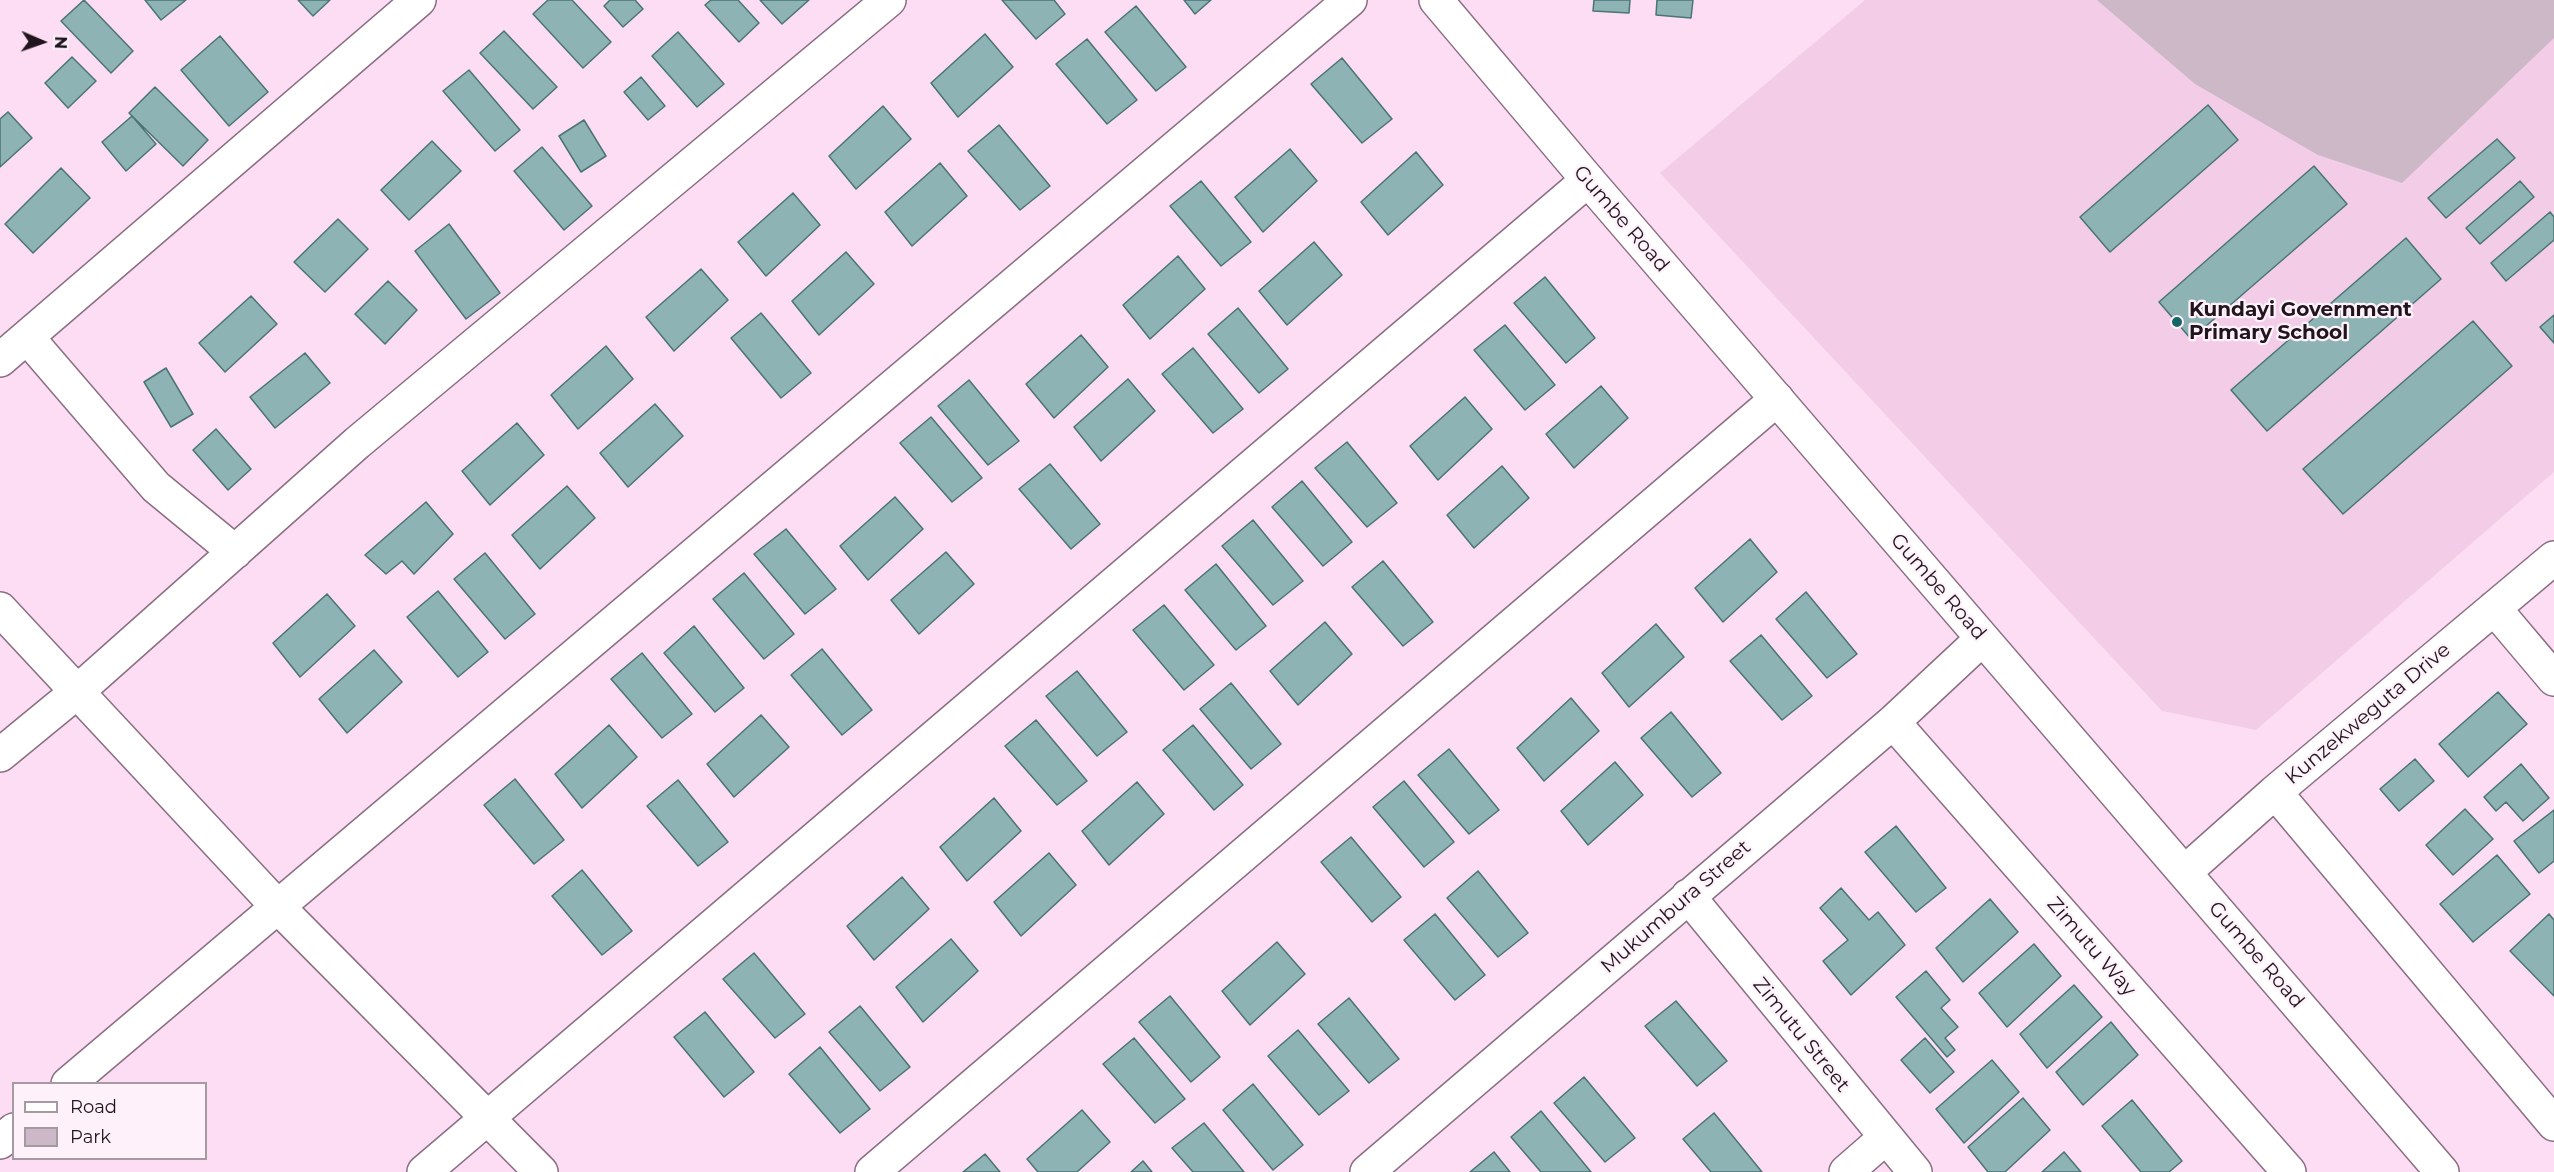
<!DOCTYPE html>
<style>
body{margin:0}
#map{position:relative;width:2554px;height:1172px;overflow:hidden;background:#fdddf3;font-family:Montserrat,sans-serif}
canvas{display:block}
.legend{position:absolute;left:12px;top:1082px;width:195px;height:78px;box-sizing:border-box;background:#fef1fa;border:2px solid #a599a2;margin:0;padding:8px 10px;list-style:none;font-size:18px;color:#20151d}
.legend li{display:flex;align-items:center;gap:12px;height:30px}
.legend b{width:30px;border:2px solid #a599a2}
.north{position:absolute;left:12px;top:12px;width:60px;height:60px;-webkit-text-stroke:4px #fef1fa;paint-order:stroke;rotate:92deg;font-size:16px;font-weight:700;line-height:24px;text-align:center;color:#20151d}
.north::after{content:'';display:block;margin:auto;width:21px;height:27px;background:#20151d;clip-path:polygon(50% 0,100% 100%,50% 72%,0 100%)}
</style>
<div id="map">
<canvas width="2554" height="1172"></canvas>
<ul class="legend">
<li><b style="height:8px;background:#fff"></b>Road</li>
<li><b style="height:16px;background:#ccb8c6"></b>Park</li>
</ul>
<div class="north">N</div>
</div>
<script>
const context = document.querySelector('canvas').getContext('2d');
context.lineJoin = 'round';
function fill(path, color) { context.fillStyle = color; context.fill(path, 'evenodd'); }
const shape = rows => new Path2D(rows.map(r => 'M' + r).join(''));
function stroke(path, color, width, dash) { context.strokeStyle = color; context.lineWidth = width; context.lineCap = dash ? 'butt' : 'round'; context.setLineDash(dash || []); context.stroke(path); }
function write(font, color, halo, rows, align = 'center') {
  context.font = font + ' Montserrat,sans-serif'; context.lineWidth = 4.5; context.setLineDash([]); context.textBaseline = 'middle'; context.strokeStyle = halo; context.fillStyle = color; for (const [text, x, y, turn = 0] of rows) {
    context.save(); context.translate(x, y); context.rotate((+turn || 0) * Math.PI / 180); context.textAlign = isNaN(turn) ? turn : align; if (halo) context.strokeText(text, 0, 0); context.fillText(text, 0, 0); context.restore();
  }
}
fill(shape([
 [1865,0,2554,0,2554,472,2256,730,2162,711,1660,173]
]), '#f3cde8');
fill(shape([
 [2097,0,2554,0,2554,38,2402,183,2318,155,2195,84]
]), '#ccb8c6');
const building = shape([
 [84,0,133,51,111,73,61,21,84,0],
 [145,0,186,0,161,20,145,0],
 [298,0,330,0,313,16,298,0],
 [548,0,572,0,611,42,583,68,533,14,548,0],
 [610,0,635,0,643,9,623,27,604,6,610,0],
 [711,0,738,0,759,23,739,42,705,5,711,0],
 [760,0,809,0,782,24,760,0],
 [1002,0,1054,0,1065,14,1036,39,1002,0],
 [1184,0,1211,0,1195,14,1184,0],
 [1594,0,1630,0,1629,13,1593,11,1594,0],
 [1657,0,1693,0,1691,18,1656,15,1657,0],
 [1136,6,1186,67,1156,91,1105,32,1136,6],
 [504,31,557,87,533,109,480,53,504,31],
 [678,32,724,84,697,107,652,56,678,32],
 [985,34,1013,67,958,117,931,83,985,34],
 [220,36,268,92,229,126,181,70,220,36],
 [1087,39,1137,100,1107,124,1056,64,1087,39],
 [72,57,96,81,68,108,45,83,72,57],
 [1342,58,1392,119,1362,143,1311,84,1342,58],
 [469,70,520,130,495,151,443,91,469,70],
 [641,77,665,106,648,120,624,92,641,77],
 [155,87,208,140,183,166,129,113,155,87],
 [2208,105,2238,140,2110,252,2080,217,2208,105],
 [883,106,911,139,856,189,829,156,883,106],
 [8,112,32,138,0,167,0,119,8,112],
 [132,116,156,144,126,171,102,142,132,116],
 [584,120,606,156,581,172,559,136,584,120],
 [999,125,1050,186,1020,210,968,151,999,125],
 [2497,139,2515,158,2446,218,2428,198,2497,139],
 [432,141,461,171,409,220,381,190,432,141],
 [542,147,592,206,564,230,514,171,542,147],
 [1290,149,1317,181,1263,232,1235,197,1290,149],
 [1416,152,1443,185,1388,235,1361,202,1416,152],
 [940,163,967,196,912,246,885,212,940,163],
 [2314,166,2347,204,2191,339,2159,302,2314,166],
 [61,168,90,198,33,253,5,224,61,168],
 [1201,181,1251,242,1221,266,1170,206,1201,181],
 [2520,181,2534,197,2480,244,2466,228,2520,181],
 [793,193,820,225,766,276,738,242,793,193],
 [2550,212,2554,217,2554,240,2506,281,2491,263,2550,212],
 [338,219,368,249,325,292,294,262,338,219],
 [449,224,500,293,466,319,415,251,449,224],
 [2406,238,2441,279,2267,431,2231,390,2406,238],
 [1314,242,1342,275,1287,325,1259,291,1314,242],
 [846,252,874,284,819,335,792,301,846,252],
 [1178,256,1205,289,1150,339,1123,305,1178,256],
 [701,269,728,300,674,351,646,317,701,269],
 [1545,277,1595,338,1566,363,1514,303,1545,277],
 [388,281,417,310,385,344,355,314,388,281],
 [251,296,277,324,225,372,199,343,251,296],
 [1238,308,1288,369,1259,393,1208,334,1238,308],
 [761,313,811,373,781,398,731,338,761,313],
 [2554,315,2554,343,2540,327,2554,315],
 [2473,321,2512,366,2343,514,2303,469,2473,321],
 [1505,325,1555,385,1525,410,1474,350,1505,325],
 [1081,335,1108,367,1054,418,1026,384,1081,335],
 [606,346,633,379,578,429,551,395,606,346],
 [1193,348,1243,409,1213,433,1162,374,1193,348],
 [305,353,330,383,275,428,250,397,305,353],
 [166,368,193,414,171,427,144,382,166,368],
 [1128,379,1155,411,1101,461,1074,427,1128,379],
 [969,380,1019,441,988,465,938,406,969,380],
 [1601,386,1628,418,1574,468,1546,434,1601,386],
 [1465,397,1492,429,1438,480,1410,446,1465,397],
 [655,404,683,436,628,487,600,453,655,404],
 [931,417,982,478,952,502,900,443,931,417],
 [517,423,544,455,490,505,462,471,517,423],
 [216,429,251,469,228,490,193,450,216,429],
 [1347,442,1397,503,1367,527,1315,468,1347,442],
 [1050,464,1100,524,1071,549,1019,489,1050,464],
 [1502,466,1529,498,1474,548,1447,515,1502,466],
 [1302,481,1352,542,1323,566,1272,507,1302,481],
 [567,486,595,518,540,569,512,535,567,486],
 [895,497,923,529,868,580,840,546,895,497],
 [426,502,453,534,414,574,402,561,386,574,365,555,426,502],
 [1253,520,1303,581,1273,605,1222,546,1253,520],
 [786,529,836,589,805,614,754,554,786,529],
 [1750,539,1777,572,1723,622,1695,588,1750,539],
 [946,552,974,584,919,634,891,600,946,552],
 [485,553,535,614,505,639,454,579,485,553],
 [1383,561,1433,622,1403,646,1352,587,1383,561],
 [1216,564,1266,626,1236,650,1185,590,1216,564],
 [744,573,794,634,764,659,713,599,744,573],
 [438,591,488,652,458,677,407,617,438,591],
 [1806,592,1857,654,1827,678,1776,619,1806,592],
 [327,594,355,626,300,677,273,643,327,594],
 [1164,605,1214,665,1184,690,1133,630,1164,605],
 [1325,622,1352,654,1298,705,1270,671,1325,622],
 [1656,624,1684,657,1629,707,1602,673,1656,624],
 [694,626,744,688,715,712,664,653,694,626],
 [1761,635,1812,696,1782,720,1730,661,1761,635],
 [822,649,872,710,842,735,791,675,822,649],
 [374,650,402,682,347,733,319,699,374,650],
 [642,653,692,714,662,738,611,679,642,653],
 [1077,671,1127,732,1097,756,1046,696,1077,671],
 [1231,683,1281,744,1251,769,1200,709,1231,683],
 [2498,692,2527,724,2468,777,2439,744,2498,692],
 [1571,698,1599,731,1544,781,1517,748,1571,698],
 [1671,712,1721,773,1692,797,1641,738,1671,712],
 [761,715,789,747,734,797,707,764,761,715],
 [1036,720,1087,781,1057,805,1005,746,1036,720],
 [609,725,637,757,582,808,555,774,609,725],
 [1193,725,1243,785,1214,810,1163,750,1193,725],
 [1449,749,1499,810,1469,834,1418,775,1449,749],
 [2415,759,2434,781,2399,811,2380,789,2415,759],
 [1615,762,1643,795,1588,845,1561,811,1615,762],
 [2521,764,2549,798,2523,821,2506,802,2496,811,2484,797,2521,764],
 [515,779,564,840,534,864,484,805,515,779],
 [678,780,728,842,698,866,647,806,678,780],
 [1404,781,1454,842,1424,867,1373,807,1404,781],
 [1137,782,1164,814,1109,865,1082,831,1137,782],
 [994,798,1021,831,967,881,940,847,994,798],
 [2465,809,2493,839,2453,875,2426,845,2465,809],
 [2554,810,2554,861,2539,873,2514,841,2554,810],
 [1896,826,1946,888,1916,912,1865,852,1896,826],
 [1351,837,1401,897,1372,922,1321,862,1351,837],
 [1049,853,1076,885,1021,936,994,902,1049,853],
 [2497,855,2530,894,2473,942,2440,904,2497,855],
 [582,870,632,931,602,955,552,896,582,870],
 [1478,871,1528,933,1498,957,1447,898,1478,871],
 [902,877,929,909,874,960,847,926,902,877],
 [1841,888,1869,920,1878,912,1905,945,1851,995,1823,961,1848,940,1820,908,1841,888],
 [1990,899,2018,932,1963,982,1936,948,1990,899],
 [1435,914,1485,975,1455,1000,1404,940,1435,914],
 [2549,914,2554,920,2554,996,2510,951,2549,914],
 [951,939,978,971,923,1022,896,987,951,939],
 [1277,942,1305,974,1250,1025,1222,991,1277,942],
 [2034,944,2061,976,2007,1027,1979,993,2034,944],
 [754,953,805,1014,775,1038,723,979,754,953],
 [1926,971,1950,1000,1941,1008,1958,1027,1945,1038,1955,1050,1947,1057,1896,997,1926,971],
 [2074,985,2102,1017,2047,1068,2020,1034,2074,985],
 [1170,996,1220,1057,1191,1082,1139,1022,1170,996],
 [1349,998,1399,1059,1369,1083,1318,1024,1349,998],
 [1676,1001,1727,1061,1697,1086,1645,1026,1676,1001],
 [860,1006,910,1067,880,1091,829,1032,860,1006],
 [705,1012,754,1072,724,1097,674,1037,705,1012],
 [2111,1022,2138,1055,2083,1105,2056,1072,2111,1022],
 [1298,1030,1349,1091,1319,1115,1268,1056,1298,1030],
 [1134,1038,1185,1099,1155,1123,1103,1064,1134,1038],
 [1925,1038,1954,1072,1930,1093,1901,1060,1925,1038],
 [820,1047,870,1109,840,1133,789,1074,820,1047],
 [1992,1060,2019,1092,1964,1143,1936,1109,1992,1060],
 [1584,1077,1635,1138,1605,1162,1554,1103,1584,1077],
 [1253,1084,1303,1145,1273,1170,1223,1110,1253,1084],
 [2023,1098,2050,1130,2005,1172,1988,1172,1968,1147,2023,1098],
 [2132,1100,2182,1161,2169,1172,2141,1172,2102,1126,2132,1100],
 [1082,1110,1110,1142,1077,1172,1038,1172,1027,1159,1082,1110],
 [1541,1111,1591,1172,1541,1172,1511,1137,1541,1111],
 [1714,1113,1762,1172,1711,1172,1683,1139,1714,1113],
 [1204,1123,1244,1172,1193,1172,1172,1148,1204,1123],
 [1494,1152,1510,1172,1470,1172,1494,1152],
 [2064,1152,2081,1172,2042,1172,2064,1152],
 [985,1154,1000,1172,963,1172,985,1154],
 [1143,1161,1152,1172,1131,1172,1143,1161]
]);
fill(building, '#8eb3b5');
stroke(building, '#4b7476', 1.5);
const street = shape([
 [27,337,156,487,235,552],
 [0,360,419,0],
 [2494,608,2554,679],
 [0,609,277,906,541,1172],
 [1893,722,2289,1172],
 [0,755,78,691,357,443,889,0],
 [2275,792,2554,1124],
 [2185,872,2275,792,2554,558],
 [1688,896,1915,1172],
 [68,1084,1350,0],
 [0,1142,14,1130],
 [424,1172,1588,180],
 [872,1172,1777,399],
 [1367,1172,1893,722,1982,639],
 [1846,1172,1885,1138]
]);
const secondary = shape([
 [1436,0,1588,180,2442,1172]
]);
stroke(street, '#8a6e82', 36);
stroke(secondary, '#8a6e82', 36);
stroke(street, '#fff', 33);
stroke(secondary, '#fff', 33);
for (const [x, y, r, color] of [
 [2177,322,6,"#166569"]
]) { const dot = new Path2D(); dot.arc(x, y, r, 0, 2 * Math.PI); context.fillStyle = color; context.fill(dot); stroke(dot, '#fef1fa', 2); }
write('20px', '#20151d', '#fef1fa', [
 ["Gumbe Road",1621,219,49],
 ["Gumbe Road",1938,587,49],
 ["Kunzekweguta Drive",2368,714,-40],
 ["Mukumbura Street",1676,907,-41],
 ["Zimutu Way",2091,947,49],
 ["Gumbe Road",2256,955,49],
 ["Zimutu Street",1801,1035,51]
]);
write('bold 20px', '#20151d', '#fef1fa', [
 ["Kundayi Government",2189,310],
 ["Primary School",2189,333]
], 'left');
</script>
